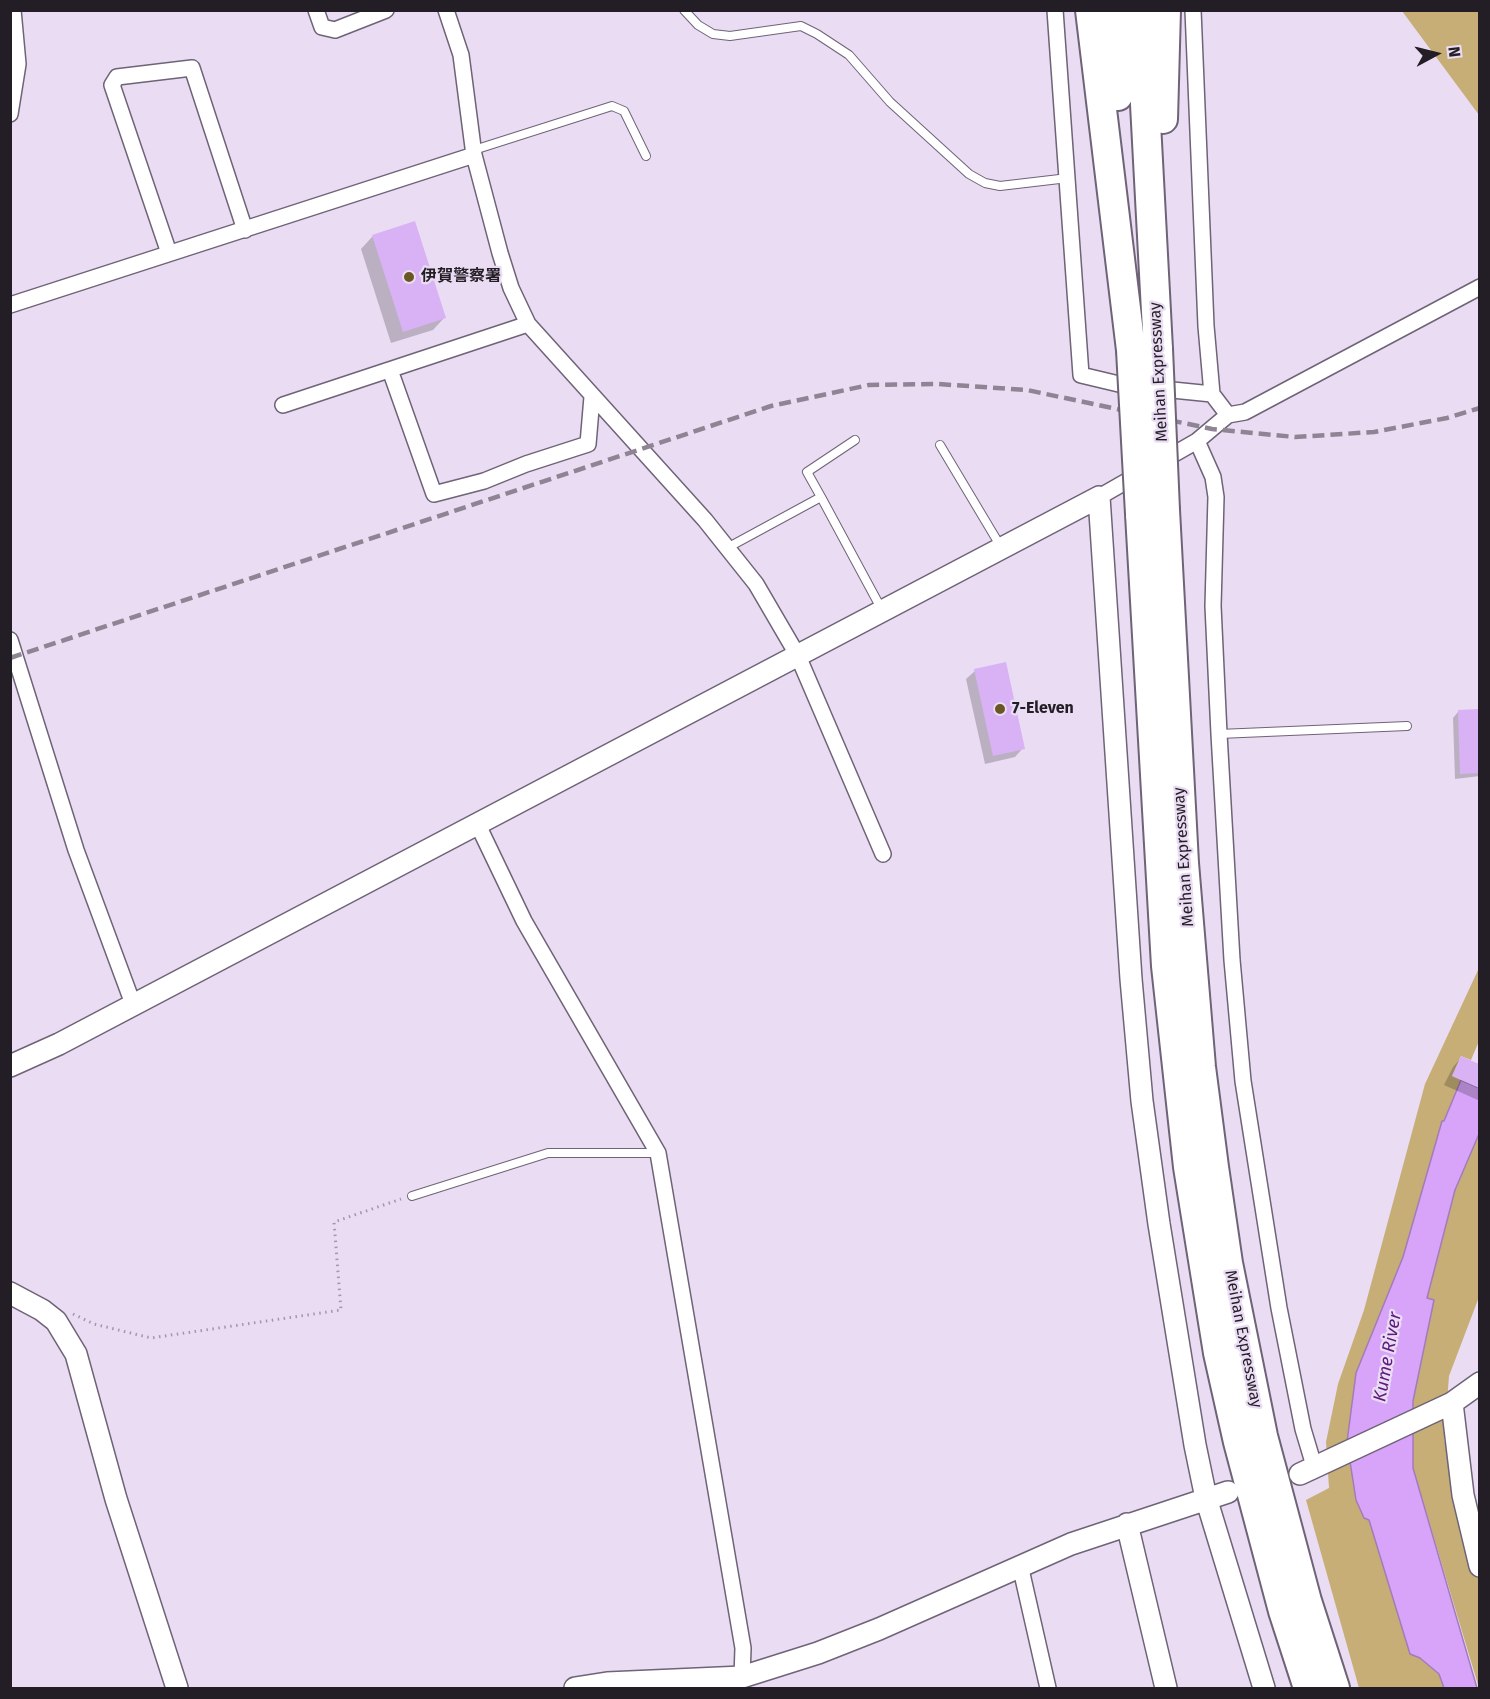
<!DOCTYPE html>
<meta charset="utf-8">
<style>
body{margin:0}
#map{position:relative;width:1490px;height:1699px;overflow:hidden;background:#eadcf3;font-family:"Fira Sans",sans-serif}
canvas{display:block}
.frame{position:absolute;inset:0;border:12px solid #231e26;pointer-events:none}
.north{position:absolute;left:1406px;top:24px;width:60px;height:60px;-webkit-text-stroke:4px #eadcf3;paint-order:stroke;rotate:83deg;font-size:16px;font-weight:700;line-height:24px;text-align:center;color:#231e26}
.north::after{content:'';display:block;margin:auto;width:21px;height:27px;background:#231e26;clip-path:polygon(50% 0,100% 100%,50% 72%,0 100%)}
</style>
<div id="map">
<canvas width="1490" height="1699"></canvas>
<div class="frame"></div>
<div class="north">N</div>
</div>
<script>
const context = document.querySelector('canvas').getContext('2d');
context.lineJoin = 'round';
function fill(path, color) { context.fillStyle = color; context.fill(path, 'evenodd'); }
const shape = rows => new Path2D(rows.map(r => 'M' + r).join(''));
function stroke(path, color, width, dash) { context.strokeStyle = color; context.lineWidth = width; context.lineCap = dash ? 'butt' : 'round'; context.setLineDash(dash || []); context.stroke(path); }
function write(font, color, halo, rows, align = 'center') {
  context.font = font + ' "Fira Sans","Noto Sans JP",sans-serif'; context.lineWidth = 4.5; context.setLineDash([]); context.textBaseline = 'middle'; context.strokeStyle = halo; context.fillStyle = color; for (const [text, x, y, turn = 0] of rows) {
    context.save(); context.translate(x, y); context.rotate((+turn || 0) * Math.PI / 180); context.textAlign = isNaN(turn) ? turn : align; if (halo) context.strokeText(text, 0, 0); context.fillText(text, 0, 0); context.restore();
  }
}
fill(shape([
 [1402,11,1479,11,1479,115],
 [1479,968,1479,1041,1471,1060,1461,1056,1452,1076,1461,1080,1444,1122,1403,1258,1364,1518,1369,1519,1410,1654,1420,1658,1439,1674,1444,1688,1359,1688,1306,1500,1329,1488,1326,1442,1338,1384,1364,1310,1425,1084],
 [1479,1134,1479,1297,1449,1376,1444,1439,1479,1573,1479,1688,1413,1468,1413,1401,1434,1300,1427,1298,1455,1190]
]), '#c6ae76');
const water = shape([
 [1461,1080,1479,1088,1479,1134,1455,1190,1427,1298,1434,1300,1413,1401,1413,1468,1477,1688,1444,1688,1439,1674,1420,1658,1410,1654,1369,1520,1364,1518,1356,1500,1347,1442,1356,1373,1403,1257,1442,1121,1444,1121,1461,1080]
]);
fill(water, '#d8a4f9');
stroke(water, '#a27cba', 1.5);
fill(shape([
 [414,223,444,318,433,330,391,343,361,249,372,237],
 [975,671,1023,748,1015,757,985,764,966,679],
 [1480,710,1480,776,1455,779,1453,718,1458,712],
 [1461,1058,1480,1065,1480,1101,1444,1085,1453,1067]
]), '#0003');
fill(shape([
 [415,221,446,318,403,332,372,235],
 [1006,662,1025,749,993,756,974,669],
 [1479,709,1479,773,1460,774,1458,710],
 [1461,1056,1479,1064,1479,1088,1452,1076]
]), '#d9b1f5');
const lane = shape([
 [684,10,698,25,713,34,730,36,801,26,817,34,849,55,890,102,969,174,985,183,1000,186,1068,178],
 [474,150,612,106,624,111,646,156],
 [940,445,1001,547],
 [821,497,882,610],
 [727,548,821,497,807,472,855,440],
 [1219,734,1407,726],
 [412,1196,548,1153,658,1153]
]);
const street = shape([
 [316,10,322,27,335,30,386,10],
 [446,10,461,55,474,155,500,253,511,288,528,324,705,520,756,584,798,656,883,854],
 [1055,10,1081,375,1123,385,1212,394],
 [1193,10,1206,326,1212,394,1228,415],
 [10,114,18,64,13,10],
 [169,253,112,85,117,77,192,68,245,230],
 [10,305,474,155],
 [390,370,434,494,484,481,526,464,588,444,592,397],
 [283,405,528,324],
 [1197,441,1213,477,1216,497,1213,606,1219,734,1232,960,1243,1081,1279,1308,1303,1429,1315,1469],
 [1099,497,1197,441,1228,415,1245,412,1480,287],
 [10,640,76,850,133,1004],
 [477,823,524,921,658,1153,743,1648,742,1677],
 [1020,1565,1048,1688]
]);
const secondary = shape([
 [10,1066,59,1044,1099,497,1131,979,1142,1101,1159,1224,1195,1445,1206,1498,1264,1688],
 [10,1293,42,1310,56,1321,76,1354,116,1499,177,1688],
 [1452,1403,1463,1495,1480,1566],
 [1300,1474,1452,1403,1480,1383],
 [1127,1524,1166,1688],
 [575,1688,607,1683,742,1677,818,1653,879,1629,1071,1544,1228,1492]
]);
const highway = shape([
 [1090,10,1131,350],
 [1113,10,1118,96],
 [1140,10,1158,349],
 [1163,119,1166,10],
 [1165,510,1184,863,1201,1067,1214,1167,1228,1263,1263,1436,1307,1601,1335,1688],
 [1140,514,1166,966,1188,1167,1218,1353,1238,1442,1283,1611,1308,1688]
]);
stroke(lane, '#6e6377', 10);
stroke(street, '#6e6377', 18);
stroke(secondary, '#6e6377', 24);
stroke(highway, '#6e6377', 32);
stroke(shape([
 [73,1314,94,1324,151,1338,341,1310,334,1222,401,1199]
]), '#a298a9', 3, [1.5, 4.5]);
stroke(lane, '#fff', 8);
stroke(street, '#fff', 15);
stroke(secondary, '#fff', 21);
stroke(highway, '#fff', 28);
stroke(shape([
 [10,658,771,406,869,385,938,384,1027,390,1212,429,1295,437,1374,432,1447,418,1480,408]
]), '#8e8494', 4.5, [12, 6]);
const highwayBridge = shape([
 [1158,349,1165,510],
 [1131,350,1140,514]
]);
stroke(highwayBridge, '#6e6377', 32, []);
stroke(highwayBridge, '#fff', 28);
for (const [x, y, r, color] of [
 [409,277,6,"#695624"],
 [1000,709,6,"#695624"]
]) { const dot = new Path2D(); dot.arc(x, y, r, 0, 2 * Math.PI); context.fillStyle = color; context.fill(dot); stroke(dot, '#eadcf3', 2); }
write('bold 16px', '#231e26', '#eadcf3', [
 ["伊賀警察署",421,277],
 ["7-Eleven",1012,709]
], 'left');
write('16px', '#231e26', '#eadcf3', [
 ["Meihan Expressway",1159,372,-93],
 ["Meihan Expressway",1184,857,-94],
 ["Meihan Expressway",1243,1339,79]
]);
write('italic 18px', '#5c1a7d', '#eadcf3', [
 ["Kume River",1388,1357,-80]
]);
</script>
